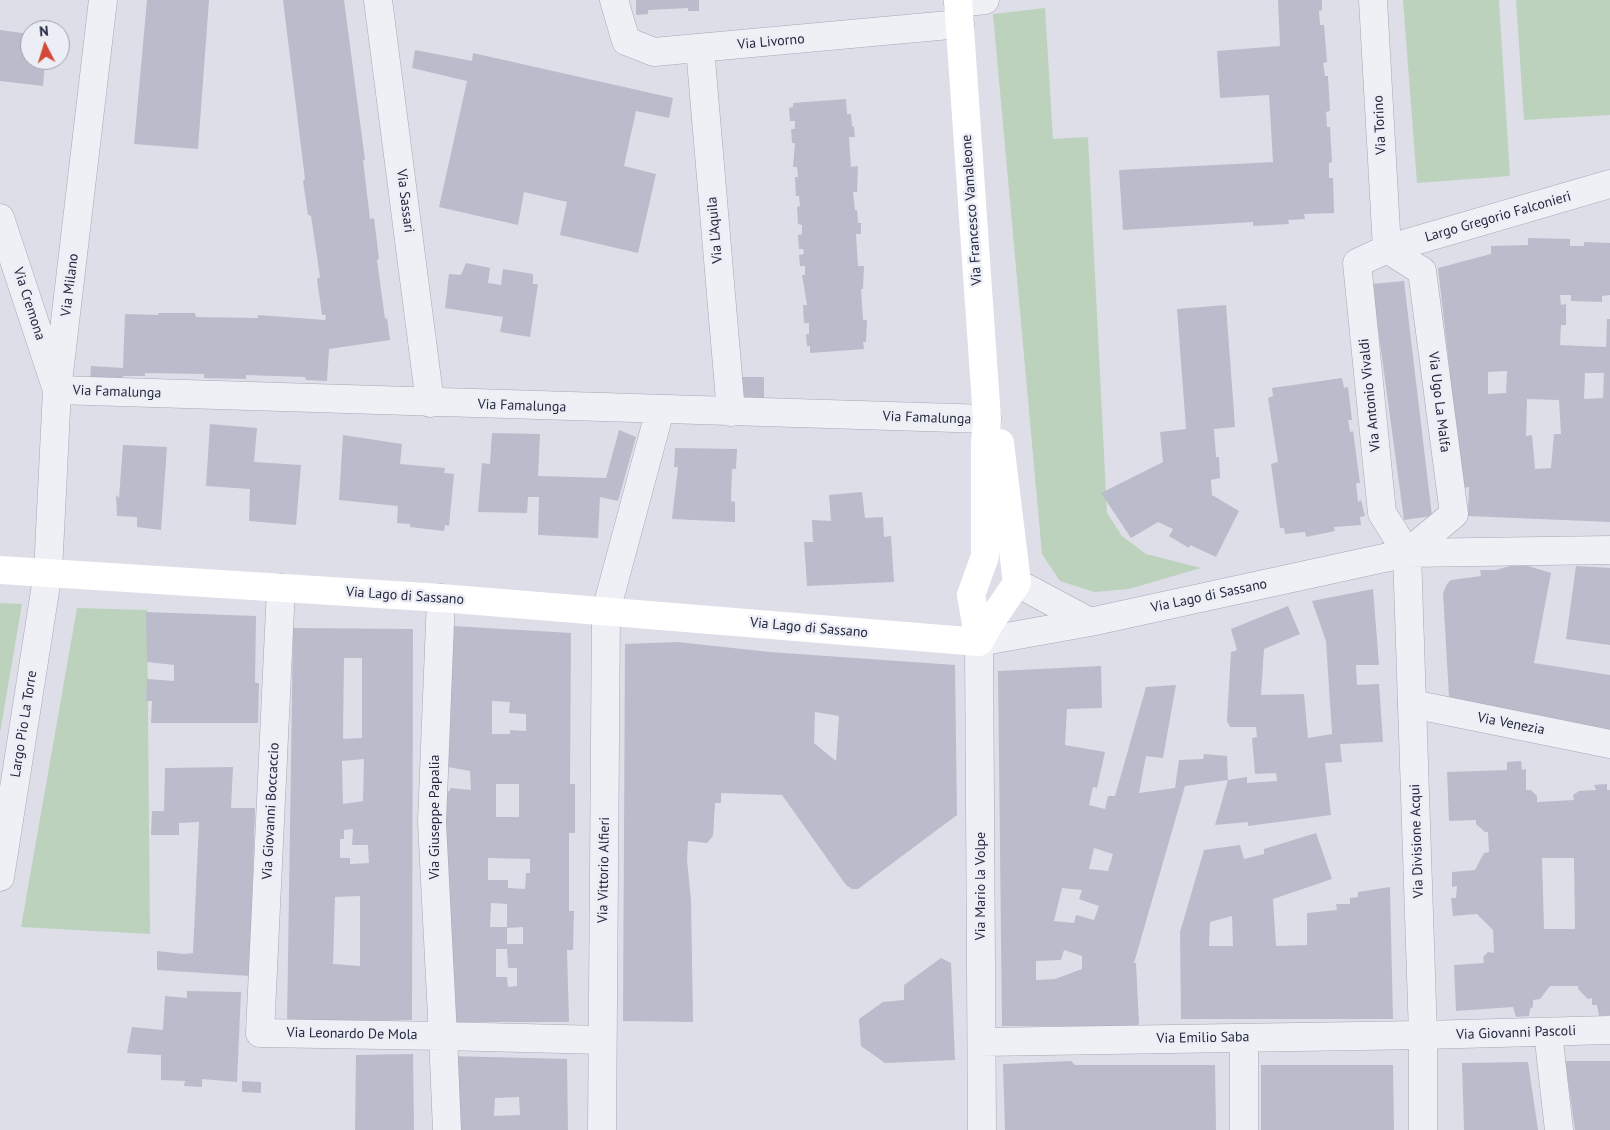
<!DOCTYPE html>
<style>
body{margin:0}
#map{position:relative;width:1610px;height:1130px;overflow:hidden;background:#dddee8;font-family:"PT Sans",sans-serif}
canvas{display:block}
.north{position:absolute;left:20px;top:20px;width:50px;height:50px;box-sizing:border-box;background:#eceef5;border:1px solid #9c9fac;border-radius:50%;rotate:355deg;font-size:14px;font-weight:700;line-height:20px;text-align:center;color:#25283f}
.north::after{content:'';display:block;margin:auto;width:18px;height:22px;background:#d54939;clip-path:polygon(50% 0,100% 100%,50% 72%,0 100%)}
</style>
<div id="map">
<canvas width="1610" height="1130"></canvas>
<div class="north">N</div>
</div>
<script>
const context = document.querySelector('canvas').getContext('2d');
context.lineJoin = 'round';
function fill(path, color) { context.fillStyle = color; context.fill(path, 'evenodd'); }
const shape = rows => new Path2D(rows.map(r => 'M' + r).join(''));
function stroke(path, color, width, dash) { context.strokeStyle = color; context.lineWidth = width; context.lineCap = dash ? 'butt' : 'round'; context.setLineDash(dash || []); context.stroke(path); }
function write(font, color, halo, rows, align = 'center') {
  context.font = font + ' "PT Sans",sans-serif'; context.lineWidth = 5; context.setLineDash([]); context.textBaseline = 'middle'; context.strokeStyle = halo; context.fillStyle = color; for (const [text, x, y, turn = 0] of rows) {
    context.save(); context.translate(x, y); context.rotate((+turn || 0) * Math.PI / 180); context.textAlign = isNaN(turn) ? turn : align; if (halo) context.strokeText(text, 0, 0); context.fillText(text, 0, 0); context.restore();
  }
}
fill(shape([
 [1403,0,1499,0,1510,176,1417,183],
 [1516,0,1610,0,1610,115,1524,120],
 [1045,8,1053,139,1088,137,1107,513,1122,536,1146,554,1201,568,1129,589,1094,592,1060,581,1042,554,993,14],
 [0,603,22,604,0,733],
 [77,608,147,610,150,934,21,927]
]), '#bdd2bd');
fill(shape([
 [147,0,209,0,198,149,134,144],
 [283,0,344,0,365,160,363,160,370,219,374,218,379,259,377,260,385,319,387,318,390,340,329,349,327,381,306,380,305,377,246,375,246,379,204,378,204,374,145,373,145,376,123,376,122,384,90,383,91,366,123,368,125,314,159,315,158,313,195,313,196,317,258,318,258,315,325,320,326,315,322,315,317,279,320,277,311,216,308,215,303,181,305,179],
 [636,0,699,0,699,11,688,11,688,8,648,10,648,14,636,15],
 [1278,0,1322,0,1322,10,1319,11,1320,25,1324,25,1327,62,1323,63,1325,76,1328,76,1330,111,1326,112,1327,127,1330,127,1332,162,1329,163,1329,178,1333,178,1334,213,1304,214,1305,219,1288,220,1289,224,1253,226,1253,222,1123,230,1119,170,1273,162,1269,95,1220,98,1217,51,1280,46],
 [0,30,30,34,30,60,45,60,43,86,0,81],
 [415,50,472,61,473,53,673,98,669,118,636,111,624,166,656,174,638,253,560,235,567,202,524,192,518,225,439,207,467,81,412,68],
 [846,99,847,114,851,114,852,126,854,127,855,137,849,137,851,167,858,166,857,192,853,192,855,210,857,210,858,223,861,223,861,234,856,234,858,266,864,266,863,289,861,289,863,320,867,320,866,342,863,342,864,349,810,353,810,346,807,346,806,334,809,334,809,323,804,323,803,305,807,305,802,275,805,275,805,266,800,266,799,255,804,254,803,249,799,249,798,235,802,234,802,225,798,224,797,207,800,206,799,196,796,196,795,177,798,177,797,167,793,167,795,143,792,143,791,129,795,129,795,121,790,121,789,108,793,107,793,103],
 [1528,238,1570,239,1570,246,1584,246,1584,242,1610,243,1610,295,1602,296,1602,302,1571,301,1571,295,1560,295,1561,305,1566,304,1566,325,1561,325,1560,345,1606,347,1607,319,1610,319,1610,522,1468,516,1469,487,1463,488,1438,268,1491,254,1491,246,1528,245],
 [1507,371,1506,393,1488,394,1488,372],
 [1585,373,1604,373,1603,398,1584,399],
 [1527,399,1559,400,1561,434,1554,434,1551,468,1535,469,1532,435,1526,436],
 [466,263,490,268,488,283,501,285,503,269,533,274,533,284,538,284,530,337,500,332,503,317,445,308,449,274,461,275],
 [1404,281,1432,516,1404,520,1372,284],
 [1226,305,1235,427,1214,429,1216,457,1219,457,1220,478,1211,480,1212,495,1239,511,1216,557,1190,545,1189,548,1169,536,1173,529,1158,522,1131,538,1101,493,1163,462,1160,432,1186,429,1177,309],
 [741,377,764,377,764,401,743,401],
 [1342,378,1344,388,1348,387,1352,420,1348,420,1350,432,1353,431,1360,483,1356,483,1358,502,1361,500,1365,516,1360,517,1361,525,1334,527,1335,531,1306,537,1305,532,1285,534,1284,528,1280,528,1271,464,1278,462,1268,398,1273,396,1272,388],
 [210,424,257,428,254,462,301,465,296,525,249,521,250,489,206,486],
 [619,430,636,437,618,501,600,497,598,538,538,535,539,497,528,497,527,513,478,512,482,463,490,464,492,433,540,434,538,476,606,478],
 [343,435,402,444,400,464,445,468,444,473,454,474,449,526,445,525,444,531,410,527,410,524,397,523,398,506,339,500],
 [123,445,167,447,161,530,137,527,137,517,117,516,116,495,119,498],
 [675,448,737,449,736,469,732,469,731,501,735,502,735,522,672,519,678,467,674,467],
 [862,492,865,518,883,517,884,537,891,536,894,582,807,586,804,542,813,542,812,520,831,521,829,495],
 [1510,566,1528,566,1551,573,1534,663,1610,675,1610,730,1449,697,1443,593,1447,584,1451,580,1481,576,1480,570,1496,570],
 [1576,566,1610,568,1610,645,1566,639],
 [1373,589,1379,665,1356,665,1357,685,1379,684,1383,742,1340,744,1342,762,1325,763,1331,815,1248,826,1248,822,1215,825,1228,780,1185,786,1134,963,1136,963,1139,1024,1136,1027,1002,1026,998,671,1101,666,1102,708,1067,709,1065,745,1105,752,1097,788,1093,787,1089,805,1105,809,1108,796,1115,796,1146,687,1176,685,1163,758,1146,756,1139,793,1175,788,1179,760,1203,759,1204,754,1227,756,1228,780,1247,777,1247,783,1277,781,1276,773,1255,774,1252,738,1257,737,1256,727,1230,727,1227,721,1231,652,1237,650,1231,629,1288,606,1300,634,1264,649,1261,695,1304,694,1308,738,1332,734,1326,641,1312,601],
 [1094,848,1113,854,1108,871,1089,869],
 [1062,888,1082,890,1079,899,1099,906,1094,920,1076,915,1074,923,1054,921],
 [1064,950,1082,956,1082,969,1055,979,1036,980,1036,961,1061,960],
 [146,612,256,616,255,683,259,683,258,723,151,723,152,701,146,701,147,679,174,681,174,665,147,662],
 [452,626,571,633,570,784,575,784,575,833,569,833,569,911,574,911,573,950,567,950,569,1022,448,1022,445,791,450,791,450,788,471,790,470,771,448,767],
 [492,701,510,702,509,713,526,714,526,731,510,730,510,734,492,734],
 [496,784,519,784,519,817,496,817],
 [488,858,530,859,530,873,526,873,525,889,508,888,508,880,488,880],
 [491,903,507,904,507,927,490,927],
 [523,927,523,944,507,944,507,928],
 [496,949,507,949,508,968,517,968,517,986,508,987,507,977,496,977],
 [293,628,413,629,412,1020,287,1023],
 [344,658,362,658,362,738,343,739],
 [364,759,363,801,343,804,342,761],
 [353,829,352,845,368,845,369,863,350,864,350,858,340,858,340,839,344,839,344,830],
 [360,896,360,966,333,964,335,897],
 [677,642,770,652,955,665,957,815,858,889,852,889,846,885,782,795,721,793,721,803,715,803,713,836,707,843,688,841,687,860,691,900,693,1022,623,1021,625,644],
 [815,712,839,716,836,761,814,743],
 [1521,761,1522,770,1526,769,1526,790,1531,790,1537,796,1537,802,1574,800,1573,795,1579,791,1596,790,1594,785,1607,784,1607,790,1610,790,1610,1015,1599,1016,1597,1005,1592,1005,1592,998,1588,999,1578,989,1578,986,1550,986,1540,999,1533,1000,1533,1007,1530,1009,1529,1016,1516,1017,1513,1007,1456,1011,1454,965,1484,963,1483,957,1488,952,1494,953,1493,930,1477,914,1453,916,1451,898,1456,898,1457,886,1452,887,1452,872,1475,870,1484,853,1489,852,1488,832,1485,832,1476,824,1476,820,1449,821,1447,772,1507,770,1507,762],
 [1542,858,1574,858,1575,929,1544,929],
 [233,767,231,808,255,808,250,976,157,970,157,951,184,954,193,953,199,822,179,823,179,835,151,835,152,811,164,811,165,768],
 [1316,833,1332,879,1273,899,1276,946,1307,945,1307,913,1337,910,1336,904,1350,904,1350,898,1358,897,1358,892,1390,887,1393,1019,1181,1019,1180,932,1204,850,1240,845,1244,859,1264,854,1264,849],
 [1232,916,1233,946,1209,946,1210,922],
 [941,958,951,963,955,1060,885,1063,861,1046,859,1019,883,1002,904,1000,904,985],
 [187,991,241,992,237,1082,202,1079,202,1087,184,1086,185,1081,161,1080,161,1055,127,1053,132,1027,163,1030,165,996,187,998],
 [413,1054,414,1130,355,1130,356,1055],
 [448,1056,567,1059,568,1130,447,1130],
 [519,1097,520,1115,494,1116,495,1098],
 [1071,1061,1075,1065,1215,1065,1216,1130,1005,1130,1003,1064],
 [1565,1061,1610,1061,1610,1130,1575,1130],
 [1528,1062,1538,1130,1464,1130,1462,1063],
 [1261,1065,1393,1065,1394,1130,1261,1130],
 [242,1081,261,1082,261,1093,242,1092]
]), '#babccb');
const minor = shape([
 [378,0,430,403],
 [614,0,626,41,654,52,960,24],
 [1373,0,1387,249],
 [958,3,985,0],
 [700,48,731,412],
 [0,218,57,390,987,419],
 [1387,249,1422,271,1454,514,1407,553,1382,513,1357,263,1387,249,1610,184],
 [281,588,260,1033,443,1036,432,822,441,598],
 [979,642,982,1130],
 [1412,704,1610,744],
 [0,877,48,572,57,390,103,0],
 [1548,1032,1559,1130],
 [1244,1038,1244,1130],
 [982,1042,1423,1035,1610,1030],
 [447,1130,443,1036,602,1040],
 [602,1130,606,611,660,410]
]);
const tertiary = shape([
 [1407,553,1423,1035,1423,1130],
 [1017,583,1090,622],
 [979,642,1090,622,1407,553,1610,550]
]);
stroke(minor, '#a6a7b5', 29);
stroke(tertiary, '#a6a7b5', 29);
stroke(minor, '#eff0f6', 28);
stroke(tertiary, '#eff0f6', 28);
stroke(shape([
 [958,0,987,419,985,443,985,556,971,595,979,642],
 [0,570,441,598,979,642],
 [979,642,993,618,1017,583,1000,443]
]), '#fff', 28);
write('14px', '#25283f', '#eceef5', [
 ["Via Livorno",771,42,-5],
 ["Via Torino",1380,125,-93],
 ["Via Sassari",405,201,83],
 ["Via Francesco Vamaleone",972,210,-94],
 ["Largo Gregorio Falconieri",1498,217,-16],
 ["Via L'Aquila",715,230,-95],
 ["Via Milano",70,285,-83],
 ["Via Cremona",29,304,72],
 ["Via Famalunga",117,392,2],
 ["Via Antonio Vivaldi",1370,395,-96],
 ["Via Ugo La Malfa",1439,402,83],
 ["Via Famalunga",522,406,2],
 ["Via Famalunga",927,418,2],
 ["Via Lago di Sassano",405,596,4],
 ["Via Lago di Sassano",1209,596,-12],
 ["Via Lago di Sassano",809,628,5],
 ["Largo Pio La Torre",24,724,-81],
 ["Via Venezia",1511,724,11],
 ["Via Giovanni Boccaccio",271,811,-87],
 ["Via Giuseppe Papalia",435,817,-90],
 ["Via Divisione Acqui",1417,841,-92],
 ["Via Vittorio Alfieri",604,870,-89],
 ["Via Mario la Volpe",981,886,-90],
 ["Via Giovanni Pascoli",1516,1033,-2],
 ["Via Leonardo De Mola",352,1034,1],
 ["Via Emilio Saba",1203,1038,-1]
]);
</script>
